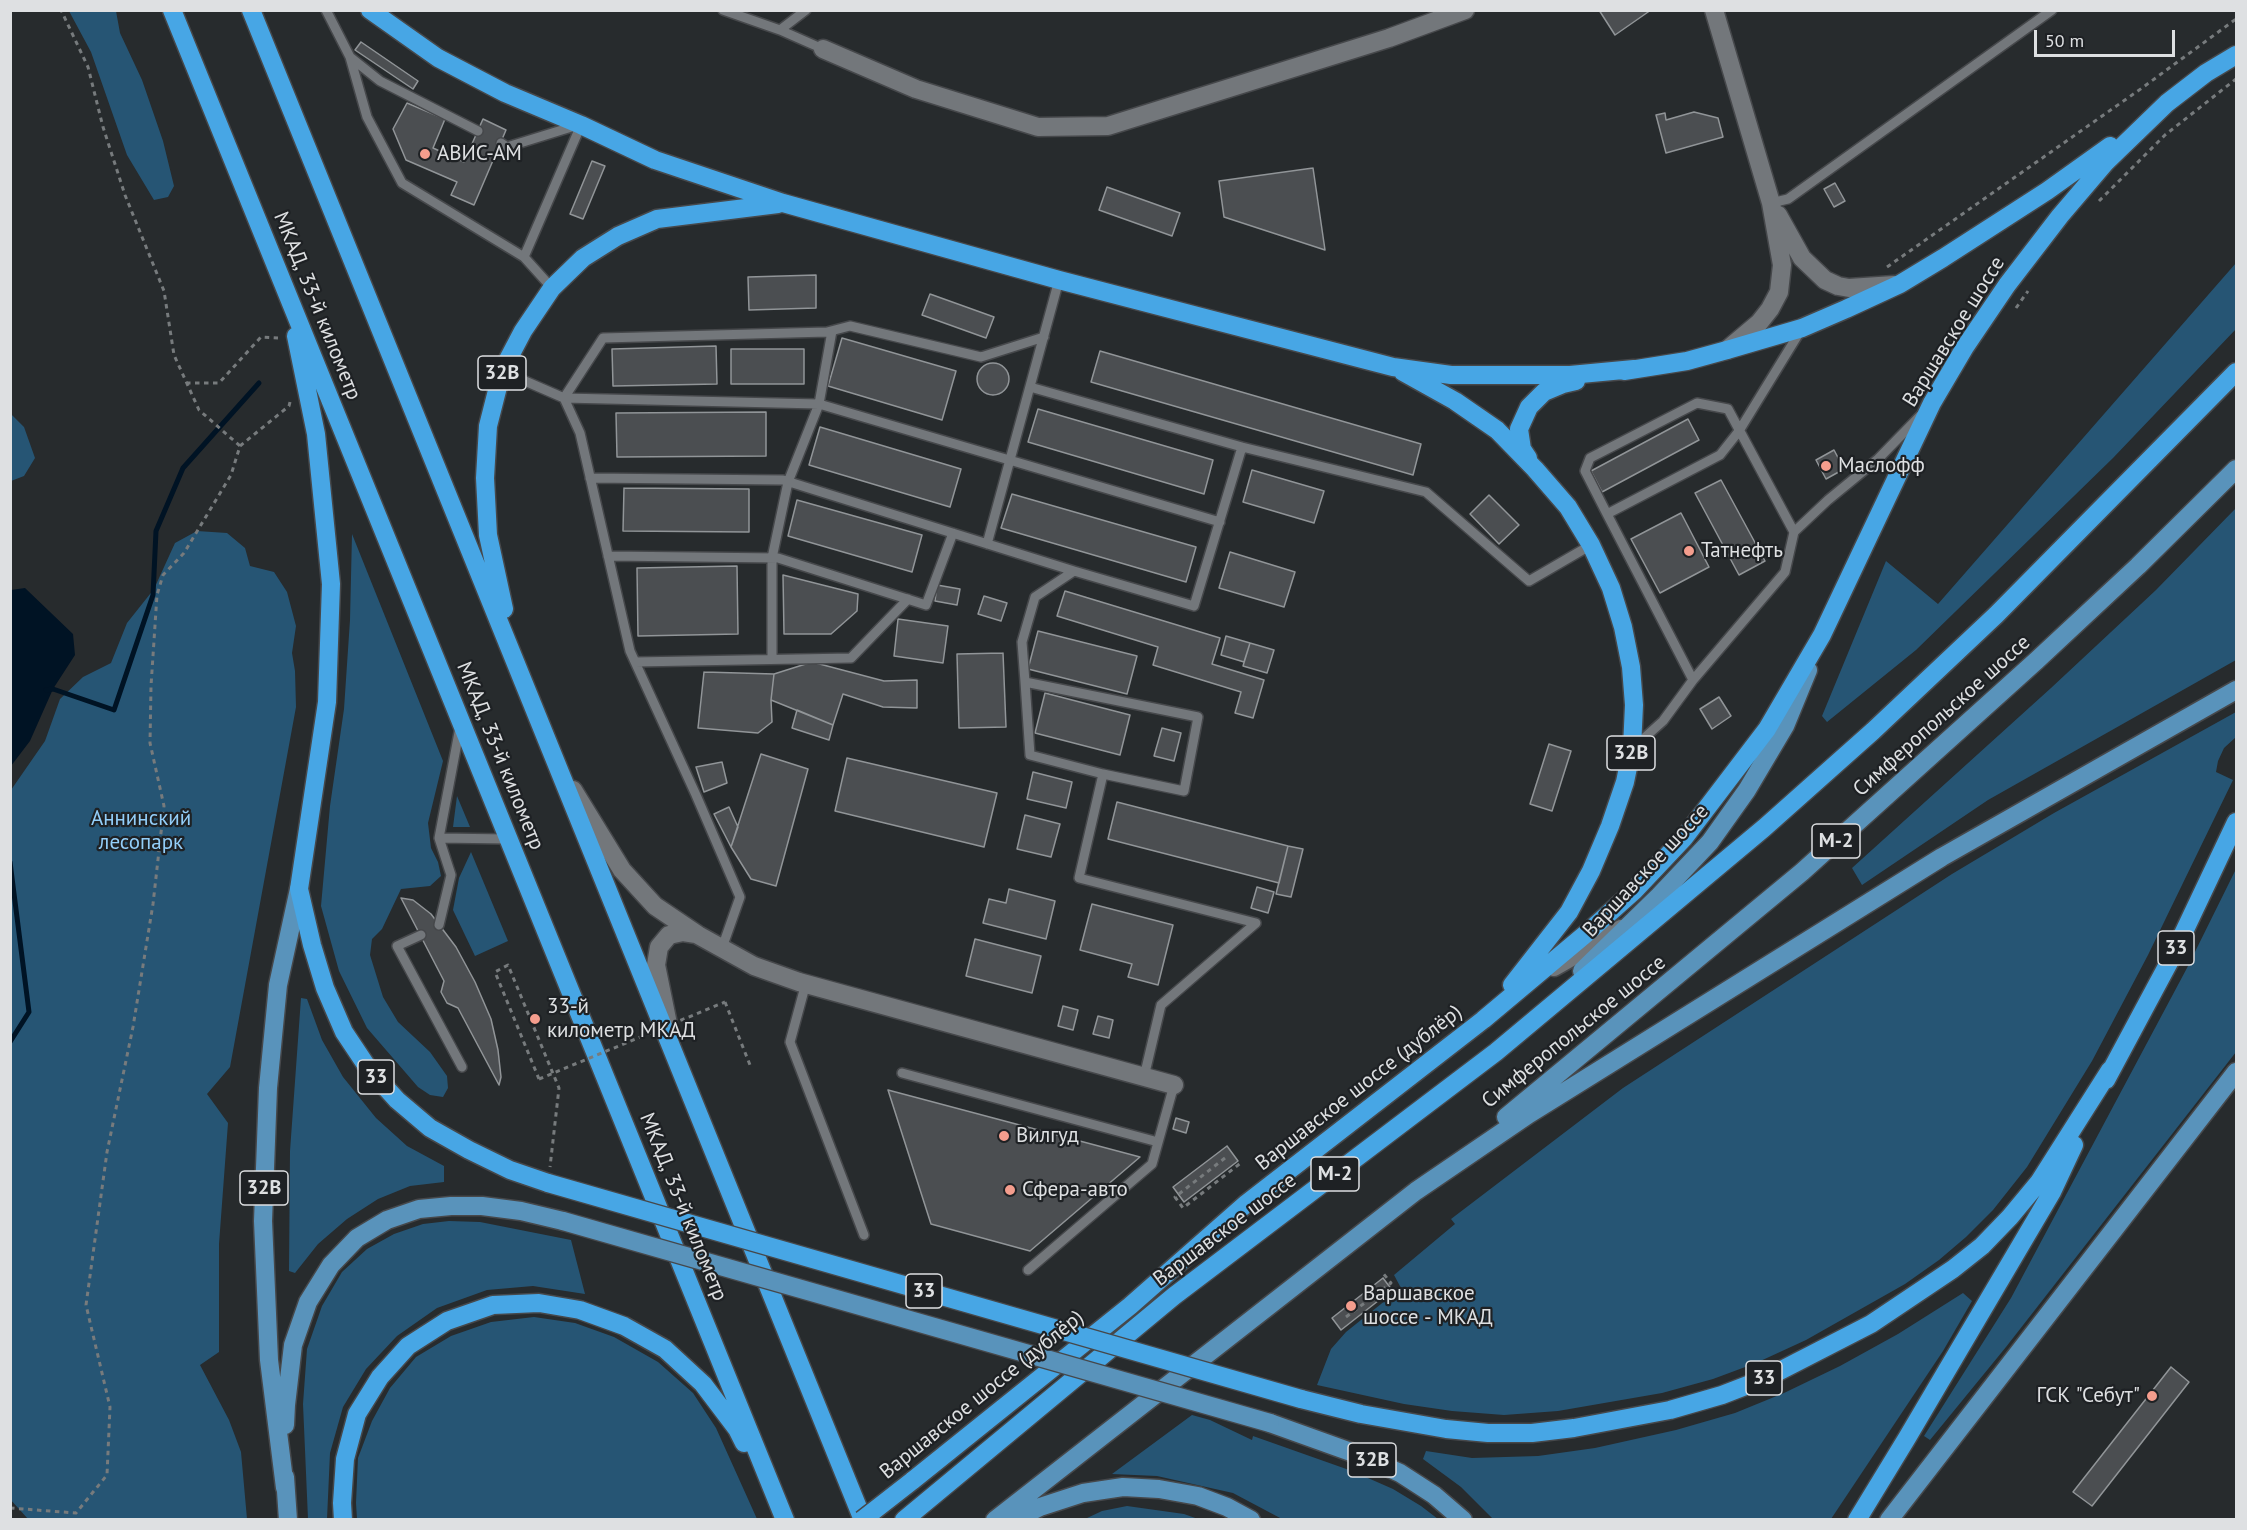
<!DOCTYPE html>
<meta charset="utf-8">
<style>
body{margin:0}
#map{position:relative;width:2247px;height:1530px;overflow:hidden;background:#272b2d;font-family:"PT Sans",sans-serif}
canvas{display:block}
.frame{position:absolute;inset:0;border:12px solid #dee0e2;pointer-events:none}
.scale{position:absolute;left:2034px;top:30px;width:141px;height:27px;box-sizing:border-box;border:3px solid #dee0e2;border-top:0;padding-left:8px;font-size:18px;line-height:21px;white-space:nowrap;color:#dee0e2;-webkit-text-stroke:4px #1e2124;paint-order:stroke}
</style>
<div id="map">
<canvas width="2247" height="1530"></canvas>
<div class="frame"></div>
<div class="scale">50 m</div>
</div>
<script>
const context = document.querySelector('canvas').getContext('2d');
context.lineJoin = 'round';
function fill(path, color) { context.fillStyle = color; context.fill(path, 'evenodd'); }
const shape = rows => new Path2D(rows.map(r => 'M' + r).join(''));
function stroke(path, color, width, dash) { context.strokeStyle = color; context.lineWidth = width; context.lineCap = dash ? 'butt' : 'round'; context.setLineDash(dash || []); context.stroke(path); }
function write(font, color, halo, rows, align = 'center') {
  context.font = font + ' "PT Sans",sans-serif'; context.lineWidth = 4.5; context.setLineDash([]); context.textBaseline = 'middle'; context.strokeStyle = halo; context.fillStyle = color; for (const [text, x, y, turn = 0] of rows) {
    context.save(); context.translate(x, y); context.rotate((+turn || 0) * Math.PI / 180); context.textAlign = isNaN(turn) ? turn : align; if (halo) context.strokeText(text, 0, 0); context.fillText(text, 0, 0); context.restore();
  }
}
fill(shape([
 [69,11,116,11,120,33,142,80,163,141,174,186,168,197,154,200,127,155,91,52],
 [2236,263,2236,329,2113,458,1916,650,1827,722,1822,716,1886,561,1938,604],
 [11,414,24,427,35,458,24,476,11,481],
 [2236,508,2236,660,1988,800,1862,885,1852,868,2051,688,2156,590],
 [197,531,227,533,245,548,250,566,274,572,287,592,296,626,292,653,295,671,296,707,230,1067,207,1094,228,1123,219,1244,219,1352,200,1365,229,1420,241,1452,247,1519,28,1519,10,1499,11,790,45,741,60,699,83,677,111,663,127,623,154,589,175,543],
 [352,534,443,761,428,823,431,848,438,862,441,876,430,886,401,889,382,929,372,939,370,955,383,997,398,1022,430,1052,447,1076,448,1088,443,1097,430,1095,418,1087,367,1028,339,971,321,906,330,806,344,709,350,620],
 [2236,712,2236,737,2224,748,2218,761,2216,772,2233,780,2148,955,2092,1061,2027,1167,1993,1210,1966,1237,1939,1260,1905,1284,1806,1340,1756,1363,1713,1379,1662,1393,1558,1411,1504,1415,1452,1411,1404,1404,1317,1385,1331,1349,1346,1332,1401,1288,1394,1275,1455,1224,1451,1219,1623,1088,1952,874,2054,813],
 [457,796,470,827,453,827],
 [471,852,508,941,475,956,453,910,459,878],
 [2236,869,2236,1052,2006,1347,1930,1440,1924,1436,2011,1298,2187,968],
 [301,998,307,999,322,1040,343,1077,376,1118,407,1146,444,1166,444,1182,410,1186,378,1199,347,1219,318,1244,295,1273,289,1271,290,1151],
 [449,1221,480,1222,571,1240,585,1294,533,1286,487,1290,437,1308,397,1336,366,1369,343,1407,330,1453,327,1519,308,1519,303,1404,307,1349,322,1306,342,1272,367,1249,394,1234,423,1224],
 [1963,1293,1972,1301,1943,1351,1831,1519,1493,1519,1461,1487,1423,1459,1426,1451,1472,1458,1538,1456,1595,1448,1676,1430,1735,1413,1784,1393,1840,1366,1898,1334],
 [534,1317,575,1323,614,1337,658,1362,693,1393,716,1428,757,1519,357,1519,356,1503,358,1458,372,1421,390,1388,416,1357,451,1336,491,1322],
 [1192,1415,1210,1420,1252,1440,1253,1436,1352,1471,1393,1489,1421,1506,1438,1519,1282,1519,1233,1493,1157,1476,1112,1474],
 [1127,1506,1184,1514,1198,1519,1085,1519,1102,1511]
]), '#265574');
fill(shape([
 [25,588,73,634,75,655,53,689,30,741,11,766,11,590]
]), '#001324');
stroke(shape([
 [46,690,53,689,114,710,153,595,156,531,183,468,259,383],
 [10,862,29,1012,10,1042]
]), '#001324', 5);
const building = shape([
 [1599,10,1651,10,1615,35,1599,10],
 [361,42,418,81,413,89,355,50,361,42],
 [407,103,445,119,433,148,464,162,483,119,506,130,474,205,451,195,457,182,406,160,393,129,407,103],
 [1694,112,1718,118,1723,137,1666,153,1656,115,1665,113,1666,120,1694,112],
 [592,161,605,166,583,219,570,214,592,161],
 [1313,168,1325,250,1224,217,1219,181,1313,168],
 [1835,183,1845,201,1834,207,1824,189,1835,183],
 [1107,187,1180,213,1172,236,1099,210,1107,187],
 [816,275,816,308,749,310,748,277,816,275],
 [930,294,994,317,986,338,922,315,930,294],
 [842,338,956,371,942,420,828,386,842,338],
 [716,346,717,384,613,386,612,349,716,346],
 [731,349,804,349,804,384,731,384,731,349],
 [1100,351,1421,444,1413,475,1091,382,1100,351],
 '977 379a16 16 0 1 1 32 0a16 16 0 1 1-32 0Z',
 [1038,409,1213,460,1204,494,1028,442,1038,409],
 [766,412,766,456,617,457,616,413,766,412],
 [1688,419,1699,440,1602,492,1591,471,1688,419],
 [820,427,961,469,950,507,809,465,820,427],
 [1834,450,1844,469,1826,479,1816,460,1834,450],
 [1252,470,1324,491,1314,523,1243,502,1252,470],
 [1721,480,1765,561,1739,575,1695,493,1721,480],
 [624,488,749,489,749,532,623,531,624,488],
 [1012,494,1196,547,1186,582,1001,528,1012,494],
 [1489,495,1519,525,1499,544,1470,514,1489,495],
 [797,500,922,535,912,572,788,536,797,500],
 [1681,513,1709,567,1660,593,1631,539,1681,513],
 [1230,552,1295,572,1284,607,1219,588,1230,552],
 [737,566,738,634,638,636,637,568,737,566],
 [783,575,858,594,857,611,831,634,784,634,783,575],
 [937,585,960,589,957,605,935,601,937,585],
 [1065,591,1220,638,1212,664,1264,680,1253,718,1235,713,1241,692,1153,665,1158,647,1057,616,1065,591],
 [984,596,1007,603,1001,621,978,614,984,596],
 [898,619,948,626,943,663,894,656,898,619],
 [1038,631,1137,656,1127,694,1028,669,1038,631],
 [1226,636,1250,643,1244,662,1221,655,1226,636],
 [1250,643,1274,650,1267,673,1243,666,1250,643],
 [1003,653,1006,727,959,728,957,654,1003,653],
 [812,662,884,681,917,680,917,708,883,707,843,694,833,725,771,700,774,674,812,662],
 [704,672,774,674,771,700,772,722,758,733,698,728,704,672],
 [1045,693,1130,715,1120,755,1035,733,1045,693],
 [1719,697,1731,716,1712,729,1700,709,1719,697],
 [797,710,833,725,829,740,792,728,797,710],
 [1162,728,1181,733,1174,761,1154,756,1162,728],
 [1549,744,1571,751,1552,811,1530,804,1549,744],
 [761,754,808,769,776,886,751,879,731,847,761,754],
 [847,758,997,793,984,847,835,811,847,758],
 [722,762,727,783,704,792,696,767,722,762],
 [1033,772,1072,782,1066,808,1027,799,1033,772],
 [1117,802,1288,846,1279,883,1108,839,1117,802],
 [729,807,738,827,731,847,714,814,729,807],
 [1025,815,1060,824,1051,857,1017,849,1025,815],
 [1288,846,1303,849,1291,897,1276,894,1288,846],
 [1257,887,1274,892,1268,913,1251,908,1257,887],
 [1009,889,1055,901,1046,939,983,923,989,899,1006,903,1009,889],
 [401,898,413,900,431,914,456,947,475,982,491,1019,498,1050,501,1077,499,1085,458,1008,447,1003,441,992,444,981,401,898],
 [1092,904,1173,925,1158,985,1128,977,1132,964,1080,950,1092,904],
 [975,939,1041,956,1032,993,966,976,975,939],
 [1063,1006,1078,1010,1073,1030,1058,1026,1063,1006],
 [1098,1016,1113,1020,1109,1038,1093,1034,1098,1016],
 [888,1090,1140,1157,1030,1251,931,1224,888,1090],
 [1176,1118,1189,1122,1186,1133,1173,1129,1176,1118],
 [1227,1146,1238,1161,1184,1202,1173,1187,1227,1146],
 [1383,1278,1392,1290,1341,1330,1332,1318,1383,1278],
 [2171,1367,2189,1382,2092,1506,2073,1492,2171,1367]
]);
fill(building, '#4b4e51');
stroke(building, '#919598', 1.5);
const lane = shape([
 [326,10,350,57,367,117,402,183,524,257,552,288],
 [723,10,780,30,823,49],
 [780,30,806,10],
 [350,57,380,81,478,131],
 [501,143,507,147,578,125],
 [1771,203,1788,199,2052,10],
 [524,257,581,125],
 [502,371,564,398,580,433,630,651,696,795,740,897,722,948],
 [1030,387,1242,447],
 [564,398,819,404,1220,522],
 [564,398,603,338,827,332,850,326,981,357,1044,337],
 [590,478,783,480,1074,571],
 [1607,514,1585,471,1590,458,1697,403,1728,409,1794,532],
 [987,544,1059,280],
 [608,556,778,558,926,605,953,533],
 [772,659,772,558,788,482,819,404,832,331],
 [635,662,851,658,908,599],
 [1693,680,1607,514,1720,455,1739,431,1801,330],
 [1025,682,1022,642,1035,597,1074,571,1194,606,1242,447,1426,492,1529,581,1591,545],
 [1633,748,1663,721,1693,680,1785,572,1794,532,1828,500,1878,459,1920,416],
 [1103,774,1030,755,1025,682,1198,717,1184,791,1103,774,1079,878,1256,923,1161,1005,1144,1077],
 [439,838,508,839],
 [439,925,451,875,439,838,460,727],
 [421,935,397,946,462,1067],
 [806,983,790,1042,864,1235],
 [902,1073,1158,1142],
 [1028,1270,1152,1164,1174,1085]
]);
const street = shape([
 [1714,10,1771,203,1782,265,1779,292,1770,309,1759,323,1727,350],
 [823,49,916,89,1038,127,1108,126,1389,38,1465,10],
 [1778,215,1802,258,1825,280,1838,286,1849,288,1894,285],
 [573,790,622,870,655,906,698,935,754,966,799,982,1174,1085],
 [1554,967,1621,929],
 [668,1024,656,965,659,947,669,935,683,932,696,934]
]);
const primary = shape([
 [1582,971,1659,896,1710,842,1747,790,1785,726,1808,670],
 [1506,1117,1802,872,2036,661,2138,566,2236,469],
 [1270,1423,1362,1456,1400,1473,1434,1495,1463,1520],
 [285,1425,286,1405,293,1345,308,1302,331,1265,357,1238,387,1220,419,1209,451,1206,482,1206,521,1211,563,1221],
 [285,1477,288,1520],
 [285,1488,269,1360,263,1221,268,1088,278,985,299,889],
 [995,1520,1416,1191,1529,1114,1942,857,2236,690],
 [1014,1520,1040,1507,1083,1493,1123,1487,1159,1489,1198,1496,1227,1507,1251,1520],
 [1889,1520,2236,1072]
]);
const highway = shape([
 [172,10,785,1520],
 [251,10,863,1520],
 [370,10,438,58,505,93,581,125,655,160,783,203,1059,280,1393,367,1451,375,1570,375,1634,369],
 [296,336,316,434,331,584,327,702,299,889,312,945,325,988,344,1032,368,1068,397,1100,430,1128,469,1150,510,1170,548,1183],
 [1624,371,1687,361,1727,350,1802,328,1846,309,1900,284,1943,258,2047,191,2110,146],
 [1403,372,1455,401,1497,430,1535,469,1568,507,1591,545,1611,588,1623,627,1631,667,1634,705,1632,748,1625,782,1610,826,1591,871,1569,912,1512,985],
 [1528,458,1522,449,1519,429,1529,407,1544,392,1563,384,1576,381],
 [504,609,488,535,485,478,488,426,502,371,523,331,552,288,583,258,618,236,657,219,778,204],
 [2106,1080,2173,955,2236,822],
 [1301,1399,1361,1414,1446,1429,1488,1433,1532,1433,1574,1428,1670,1410,1722,1395,1766,1378,1871,1324,1953,1269,1982,1246,2010,1217,2039,1182,2110,1070],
 [912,1481,1130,1306,1247,1203,1483,1020,1588,932,1634,891,1684,838,1767,729,1822,635,1932,403,1965,347,2007,285,2060,216,2106,162,2167,103,2206,73,2236,55],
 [343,1520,342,1503,345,1459,357,1414,380,1377,408,1346,447,1321,493,1305,539,1303,580,1310,624,1326,665,1349,703,1384,737,1429,744,1443],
 [904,1520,1174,1296,1496,1052,1764,828,1873,731,1996,615,2236,372],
 [1857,1520,1907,1438,2052,1192,2074,1145]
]);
stroke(lane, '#46484b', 12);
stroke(street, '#46484b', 21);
stroke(primary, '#46484b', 21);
stroke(highway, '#46484b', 21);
stroke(shape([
 [2099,201,2165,135,2236,79],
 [1887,267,2142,88,2236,19],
 [2016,308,2028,291],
 [186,383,219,383,261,337,278,338],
 [240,446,289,406,290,402],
 [725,1002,750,1065],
 [539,1079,495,972,508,965,559,1088,550,1167],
 [1225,1158,1175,1197,1183,1208,1242,1162],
 [1346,1317,1391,1283,1382,1272],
 [10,1508,76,1513,107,1475,110,1407,86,1305,107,1152,133,1027,153,904,164,806,150,743,151,686,157,595,163,575,184,553,231,475,240,446,199,410,174,355,164,291,125,195,103,127,88,67,61,10]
]), '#777b7d', 3, [4.5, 4.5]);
stroke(lane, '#73777b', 9);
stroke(street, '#73777b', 18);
stroke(primary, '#5993bb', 18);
stroke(highway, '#47a6e5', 18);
const primaryBridge = shape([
 [563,1221,1270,1423]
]);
const highwayBridge = shape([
 [548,1183,1301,1399],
 [862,1520,912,1481]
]);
stroke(primaryBridge, '#46484b', 21, []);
stroke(highwayBridge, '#46484b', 21, []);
stroke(shape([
 [539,1079,725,1002]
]), '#777b7d', 3, [4.5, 4.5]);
stroke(primaryBridge, '#5993bb', 18);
stroke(highwayBridge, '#47a6e5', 18);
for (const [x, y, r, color] of [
 [425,154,6,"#f49d8d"],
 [1826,466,6,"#f49d8d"],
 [1689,551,6,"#f49d8d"],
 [535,1019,6,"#f49d8d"],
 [1004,1136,6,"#f49d8d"],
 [1010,1190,6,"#f49d8d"],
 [1351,1306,6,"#f49d8d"],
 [2152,1396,6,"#f49d8d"]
]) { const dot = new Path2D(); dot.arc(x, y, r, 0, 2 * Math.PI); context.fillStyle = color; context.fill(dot); stroke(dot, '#1e2124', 2); }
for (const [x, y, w] of [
 [502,373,48],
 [1631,753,48],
 [1836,841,48],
 [2176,948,36],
 [376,1077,36],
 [1335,1174,48],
 [264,1188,48],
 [924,1291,36],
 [1764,1378,36],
 [1372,1460,48]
]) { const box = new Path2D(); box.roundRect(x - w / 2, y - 17, w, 34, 4.5); context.fillStyle = '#1e2124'; context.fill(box); stroke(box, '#dee0e2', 1.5); }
write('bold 20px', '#dee0e2', null, [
 ["32B",502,373],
 ["32B",1631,753],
 ["М-2",1836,841],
 ["33",2176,948],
 ["33",376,1077],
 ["М-2",1335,1174],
 ["32B",264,1188],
 ["33",924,1291],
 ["33",1764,1378],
 ["32B",1372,1460]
]);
write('21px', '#dee0e2', '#1e2124', [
 ["АВИС-АМ",437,154],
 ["Маслофф",1838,466],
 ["Татнефть",1701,551],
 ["33-й",547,1007],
 ["километр МКАД",547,1031],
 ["Вилгуд",1016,1136],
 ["Сфера-авто",1022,1190],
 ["Варшавское",1363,1294],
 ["шоссе - МКАД",1363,1318],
 ["ГСК \"Себут\"",2140,1396,"right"]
], 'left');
write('21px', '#dee0e2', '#1e2124', [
 ["МКАД, 33-й километр",317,306,68],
 ["Варшавское шоссе",1954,332,-58],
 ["Симферопольское шоссе",1942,716,-42],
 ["МКАД, 33-й километр",500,756,68],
 ["Варшавское шоссе",1646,871,-47],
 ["Симферопольское шоссе",1574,1032,-39],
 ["Варшавское шоссе (дублёр)",1359,1088,-38],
 ["МКАД, 33-й километр",683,1207,68],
 ["Варшавское шоссе",1225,1230,-37],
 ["Варшавское шоссе (дублёр)",982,1395,-39]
]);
write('21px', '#93cef9', '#1e2124', [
 ["Аннинский",141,819],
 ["лесопарк",141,843]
]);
</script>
